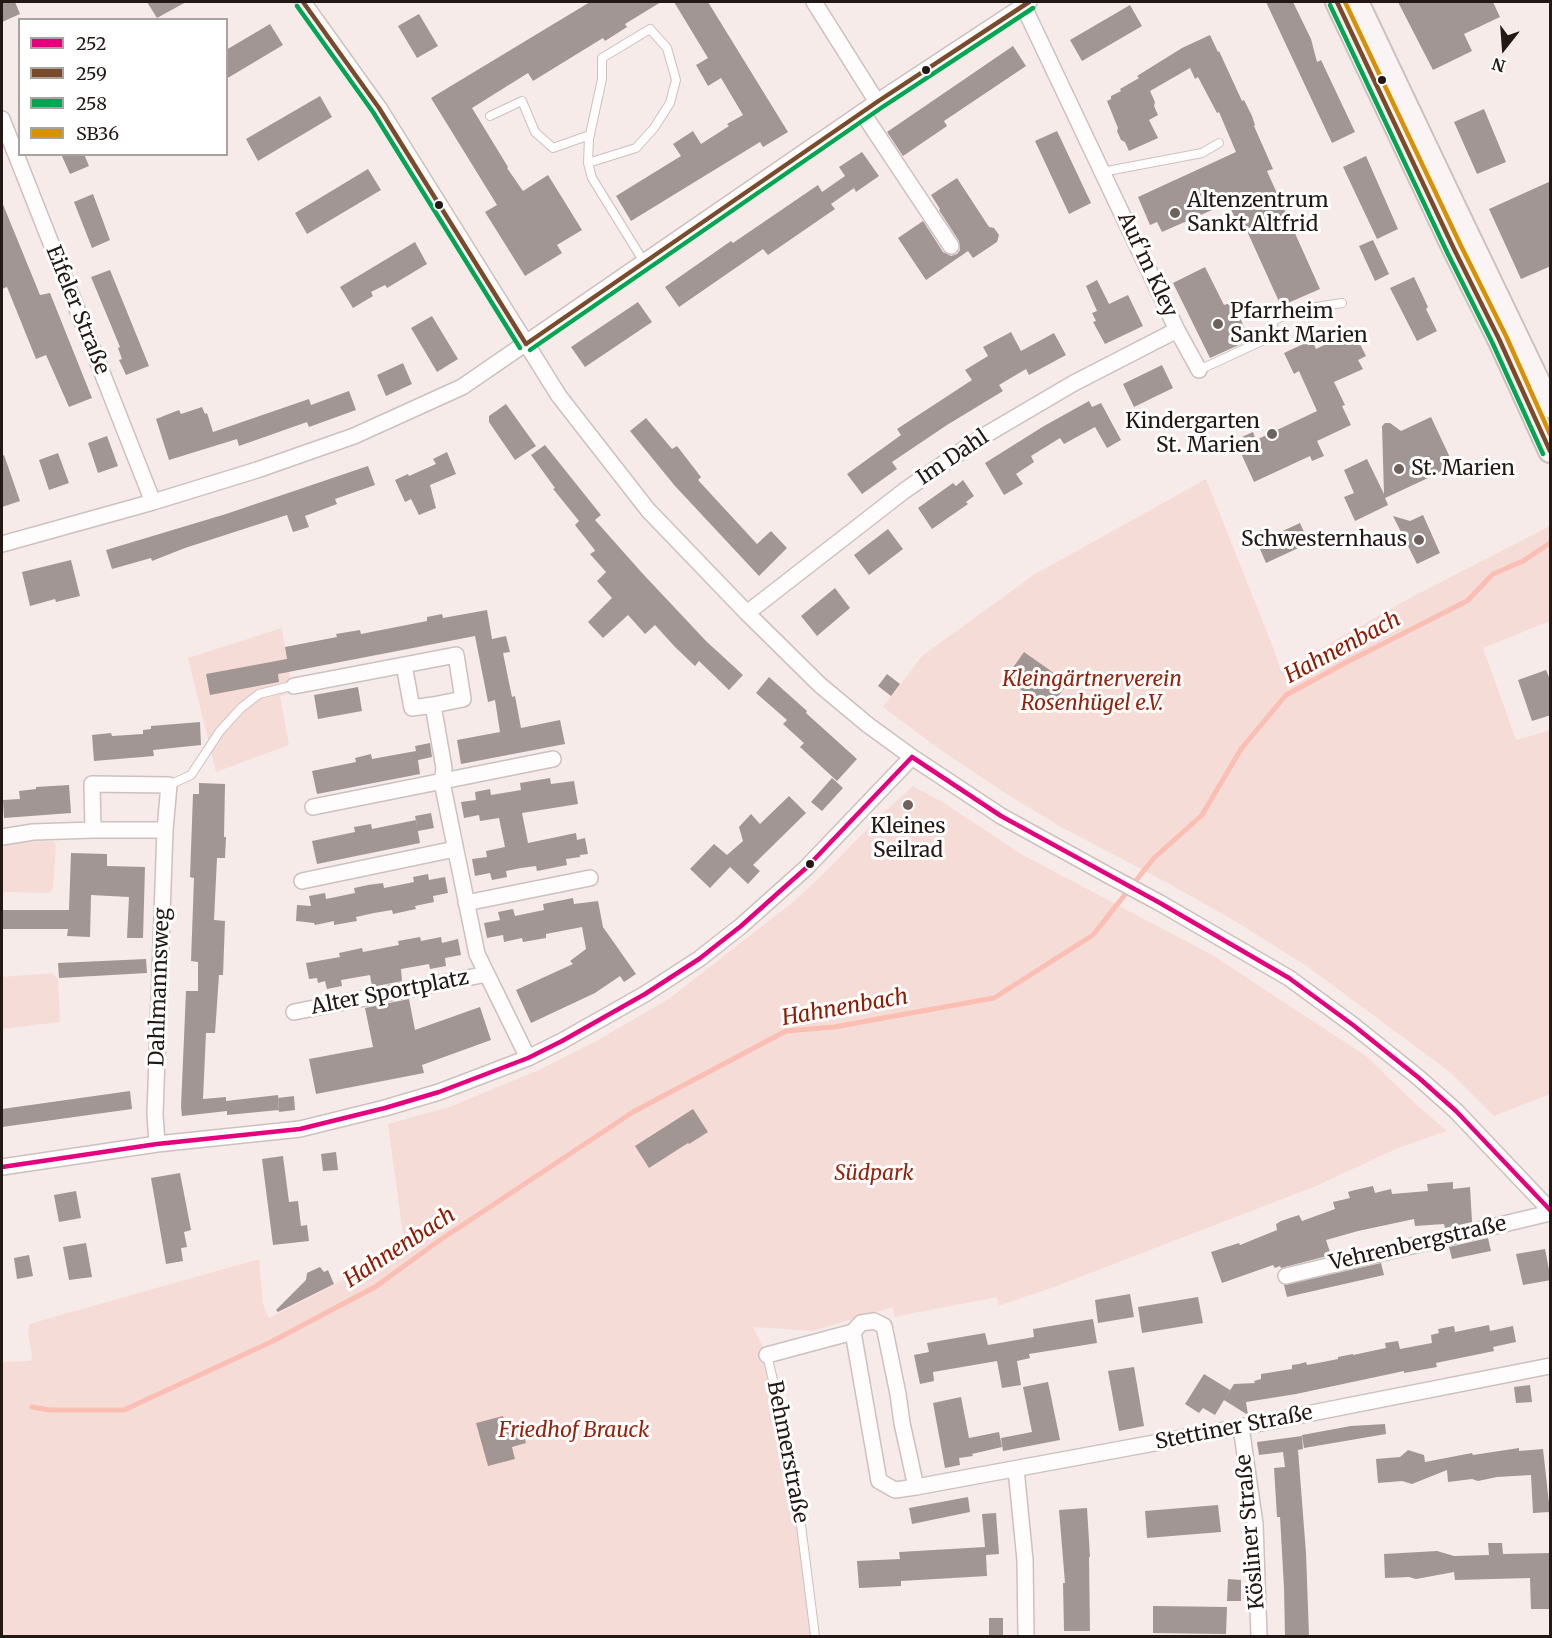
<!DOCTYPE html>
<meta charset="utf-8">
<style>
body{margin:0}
#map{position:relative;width:1552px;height:1638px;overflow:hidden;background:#f7ebe9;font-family:Merriweather,serif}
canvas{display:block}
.frame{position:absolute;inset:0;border:3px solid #241815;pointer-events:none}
.legend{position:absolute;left:18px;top:18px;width:210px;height:138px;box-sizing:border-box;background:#fff;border:2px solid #a7a3a1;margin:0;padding:8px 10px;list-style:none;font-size:18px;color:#241815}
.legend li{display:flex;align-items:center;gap:12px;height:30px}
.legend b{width:30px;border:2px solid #a7a3a1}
.north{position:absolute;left:1474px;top:18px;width:60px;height:60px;-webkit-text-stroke:4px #fff;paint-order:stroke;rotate:197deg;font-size:16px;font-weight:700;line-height:24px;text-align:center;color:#241815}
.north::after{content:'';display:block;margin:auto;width:21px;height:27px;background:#241815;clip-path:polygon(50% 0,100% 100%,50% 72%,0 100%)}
</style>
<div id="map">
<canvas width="1552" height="1638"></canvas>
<div class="frame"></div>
<ul class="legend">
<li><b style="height:8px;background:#e5007d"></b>252</li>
<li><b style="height:8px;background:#7a4b2a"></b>259</li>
<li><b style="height:8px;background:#00a651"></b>258</li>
<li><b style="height:8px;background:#d79103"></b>SB36</li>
</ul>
<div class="north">N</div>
</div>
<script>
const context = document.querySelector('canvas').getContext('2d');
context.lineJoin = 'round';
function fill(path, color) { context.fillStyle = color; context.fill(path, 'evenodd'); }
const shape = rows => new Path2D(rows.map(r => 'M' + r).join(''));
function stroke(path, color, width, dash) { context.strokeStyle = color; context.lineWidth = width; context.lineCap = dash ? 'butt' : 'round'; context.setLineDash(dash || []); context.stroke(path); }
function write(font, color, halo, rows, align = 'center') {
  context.font = font + ' Merriweather,serif'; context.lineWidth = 6; context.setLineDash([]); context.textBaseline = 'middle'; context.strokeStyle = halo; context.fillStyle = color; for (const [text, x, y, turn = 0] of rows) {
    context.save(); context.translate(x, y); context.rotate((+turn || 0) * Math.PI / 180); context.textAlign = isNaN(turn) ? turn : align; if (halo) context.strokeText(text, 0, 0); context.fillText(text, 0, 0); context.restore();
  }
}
fill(shape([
 [1206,479,1274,650,1281,671,1408,599,1550,526,1550,621,1483,648,1516,740,1550,730,1550,1094,1494,1116,1450,1072,1308,967,1233,920,1164,881,1061,827,1008,795,942,751,883,707,922,656,1035,574],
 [282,628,292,693,280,696,289,745,216,772,188,658],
 [913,786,944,803,1021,854,1214,956,1366,1056,1420,1108,1447,1131,1398,1148,1316,1186,1054,1287,998,1306,997,1297,894,1317,893,1307,813,1331,753,1327,767,1355,774,1384,815,1636,2,1636,2,1362,31,1361,32,1354,28,1335,29,1324,259,1259,263,1304,269,1318,328,1288,404,1243,388,1124,449,1107,539,1070,600,1039,670,998,793,902,820,877,883,813],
 [53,841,56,845,53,888,49,893,2,892,2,845,20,842],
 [52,973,58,979,60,1022,2,1029,2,977]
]), '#f6dcd6');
stroke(shape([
 [32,1407,50,1410,124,1410,271,1342,375,1287,440,1240,633,1112,786,1031,834,1027,994,998,1093,935,1153,859,1202,815,1241,749,1286,695,1347,662,1467,601,1493,574,1523,561,1550,543]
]), '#fbbeb2', 5);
fill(shape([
 [2,2,15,2,20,14,2,22],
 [147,2,186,2,157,18],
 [590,2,661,2,625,24,627,27,605,41,603,38,533,81,528,73,472,108,508,167,507,168,523,191,548,175,582,230,557,245,562,253,525,276,485,212,497,205,431,98],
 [674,2,708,2,788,132,763,147,760,142,631,221,616,196,681,156,673,144,693,131,701,144,729,126,727,124,743,115,721,78,708,86,696,65,708,58],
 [1266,2,1293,2,1311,39,1317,62,1321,60,1355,132,1332,143],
 [1398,2,1493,2,1500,17,1464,34,1472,51,1433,70],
 [1130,5,1142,26,1082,61,1070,40],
 [419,14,438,46,417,58,398,26],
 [270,24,283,45,226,79,226,50],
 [1210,35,1218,52,1219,51,1242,101,1244,100,1252,116,1255,125,1254,126,1273,169,1267,171,1320,289,1281,306,1247,231,1242,233,1228,203,1162,232,1157,222,1150,225,1138,197,1236,152,1219,112,1217,113,1198,77,1195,79,1190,68,1150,91,1155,102,1154,106,1158,115,1149,120,1158,138,1129,151,1125,142,1121,140,1117,131,1118,128,1107,101,1111,99,1111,96,1121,91,1120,89,1139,78,1137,76,1182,48],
 [1013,46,1026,66,944,121,947,126,903,156,887,132],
 [320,96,332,117,258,161,246,139],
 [1484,109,1506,162,1477,174,1454,122],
 [1057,131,1091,203,1069,214,1035,141],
 [862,152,879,176,856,192,854,188,831,204,835,209,768,255,763,249,679,307,665,287,731,241,733,243,818,185,822,192,845,176,839,167],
 [61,154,84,154,89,166,70,174],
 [1366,156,1398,229,1377,239,1343,167],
 [368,169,381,190,307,234,295,213],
 [957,178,989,227,994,228,999,235,997,242,973,258,968,251,926,280,898,238,923,221,943,252,951,256,957,254,960,250,959,241,939,210,940,209,931,195],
 [1551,181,1551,266,1521,279,1489,209],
 [93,194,110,240,92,248,74,202],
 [2,202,40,295,50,293,92,398,69,407,46,355,36,359,7,287,2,289],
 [1373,240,1389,274,1375,281,1359,246],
 [415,242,427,264,387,288,385,285,371,292,373,296,353,308,340,287],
 [1205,267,1224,305,1233,302,1250,340,1210,358,1173,283],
 [110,270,149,366,126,375,119,360,122,359,118,348,120,347,91,277],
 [1414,277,1428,307,1426,309,1437,331,1417,341,1390,288],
 [1097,280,1109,304,1128,295,1143,326,1105,344,1093,322,1096,321,1092,313,1097,311,1086,286],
 [638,302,652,322,585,367,571,347],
 [432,316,458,359,437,372,411,328],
 [1011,332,1021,351,1054,333,1066,355,1029,375,1026,369,999,385,1003,391,947,425,892,462,897,469,862,494,847,474,901,435,897,429,972,380,965,370,988,356,983,347],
 [1347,334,1351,343,1358,340,1366,356,1358,360,1363,369,1334,382,1345,405,1342,406,1351,425,1317,441,1324,456,1312,461,1310,456,1254,482,1235,440,1253,432,1256,440,1317,411,1299,371,1294,374,1284,353,1312,340,1316,349],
 [403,363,412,384,386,396,377,375],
 [1162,365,1173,388,1134,407,1123,384],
 [349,391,356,410,309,427,307,422,239,446,237,439,169,460,156,419,179,410,181,414,202,407,205,414,207,413,213,432,309,399,311,405],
 [1089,401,1092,407,1101,403,1121,440,1107,448,1095,427,1064,444,1060,438,1031,456,1034,462,1016,474,1023,484,1004,495,985,463,1044,426],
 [506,404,536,446,515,460,489,422,489,416],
 [1431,417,1454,466,1385,498,1388,505,1355,521,1344,497,1354,493,1344,470,1367,459,1384,494,1382,426,1385,423,1390,423,1401,431],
 [646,418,672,449,677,446,701,477,698,480,757,544,771,531,787,548,759,576,675,486,630,431],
 [107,436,118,466,98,473,88,443],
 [545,445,601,515,595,520,643,574,706,641,743,675,729,690,699,661,695,666,675,647,655,625,645,634,628,615,603,638,588,622,612,598,597,581,606,572,590,554,595,551,594,549,575,525,579,521,554,490,553,489,555,488,531,455],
 [447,452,456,474,430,485,436,508,419,515,411,499,405,502,395,480,408,474,409,476,436,464,433,459],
 [58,453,69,483,49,490,39,460],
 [4,455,20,501,2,507,2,456],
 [368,466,375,485,335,499,337,504,305,516,309,527,293,532,287,515,185,548,152,561,151,558,112,569,106,550,226,514],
 [963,480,974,496,966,502,968,504,932,529,918,508,953,483,956,486],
 [1423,515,1440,553,1417,564,1393,516,1410,521],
 [1300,523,1309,543,1266,563,1257,542,1259,541,1255,533,1268,527,1272,536],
 [888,529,903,549,869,575,854,555],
 [71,560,80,596,56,602,55,599,30,606,22,572],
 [835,588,850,608,817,636,801,616],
 [487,610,492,639,506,636,510,652,503,653,512,697,515,696,521,728,560,720,565,744,461,764,457,740,500,732,495,700,488,702,475,636,278,674,279,682,210,695,206,674,287,659,285,647,337,637,336,634,360,630,361,634,427,621,427,617,442,614,443,618],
 [1024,652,1068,683,1049,709,1005,679],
 [1546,670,1551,682,1551,715,1532,721,1518,680],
 [887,674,900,684,891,696,878,686],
 [769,677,807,711,806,713,857,759,837,781,800,747,804,743,783,724,787,720,756,693],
 [358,687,362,711,318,719,314,695],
 [200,722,201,745,153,750,154,756,94,761,92,735,111,733,112,736,143,734,143,730,151,729,151,726],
 [430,743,432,757,418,760,420,774,317,794,312,771,356,762,355,758,371,754,372,759,416,751,415,746],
 [550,778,551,784,574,781,578,804,522,813,528,843,576,833,577,840,585,838,588,854,580,855,580,857,566,859,567,865,537,871,536,866,521,868,506,871,507,877,492,880,490,873,475,876,472,859,487,857,486,851,505,847,499,818,480,821,479,815,464,818,461,802,476,800,475,792,490,789,491,795,521,790,520,783],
 [832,778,843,788,822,811,811,802],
 [199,783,225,784,224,837,226,837,225,858,217,858,214,920,225,921,223,975,219,975,215,1033,206,1033,203,1099,226,1097,226,1101,278,1095,279,1110,227,1115,227,1111,182,1116,181,1107,186,991,198,991,198,962,191,961,194,878,190,877,193,794,199,794],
 [69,785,71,813,4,818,3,800,20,799,19,791,36,789,36,787],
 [789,796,806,813,753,865,760,871,748,884,730,867,710,888,690,869,714,844,727,855,743,841,739,827,751,814,760,824],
 [431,813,434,828,418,831,415,816],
 [416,820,420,843,317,864,312,841,355,832,354,827,371,824,372,829],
 [71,853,107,854,107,866,145,867,143,938,127,938,129,897,91,895,90,937,67,936,68,929,2,929,2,910,69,910],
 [428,874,429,880,445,877,448,893,433,896,434,902,415,906,416,909,393,914,392,910,374,913,356,917,357,921,334,925,334,921,315,925,314,923,296,921,297,905,311,906,309,896,325,893,326,899,355,893,354,888,368,885,383,883,384,888,414,882,413,877],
 [573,898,574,904,598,901,603,927,636,974,624,982,620,976,595,993,531,1023,516,990,573,964,570,961,586,949,582,927,546,934,546,938,523,942,522,938,504,942,503,935,487,938,484,923,500,920,498,912,513,909,515,916,544,910,543,904],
 [420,937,421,941,441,937,442,943,458,939,461,955,445,958,446,966,430,969,429,964,401,969,402,981,372,987,370,975,341,980,342,986,327,989,325,981,318,983,317,978,309,979,306,963,340,957,339,953,362,948,363,952,399,945,398,941],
 [146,959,147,973,59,978,58,963],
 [409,999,415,1030,480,1007,491,1040,422,1065,424,1073,316,1094,309,1059,373,1047,365,1008],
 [130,1091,132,1109,2,1127,2,1109],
 [294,1096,295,1110,279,1112,278,1098],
 [693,1109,708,1132,689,1144,688,1143,649,1168,635,1146],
 [336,1152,338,1170,323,1171,321,1154],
 [283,1156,289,1202,298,1201,301,1226,307,1225,309,1241,273,1245,262,1159],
 [180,1173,191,1230,184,1232,187,1247,181,1248,183,1261,166,1264,151,1178],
 [1453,1182,1453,1189,1470,1187,1472,1222,1445,1228,1444,1224,1415,1226,1414,1219,1358,1231,1326,1240,1331,1255,1281,1268,1280,1266,1275,1268,1273,1265,1222,1283,1211,1252,1239,1243,1240,1245,1277,1230,1276,1224,1281,1221,1299,1215,1302,1221,1335,1209,1333,1202,1350,1198,1348,1192,1355,1190,1373,1186,1375,1193,1391,1189,1392,1194,1428,1191,1427,1184],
 [76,1191,81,1218,59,1222,54,1195],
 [1488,1238,1491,1251,1452,1259,1449,1247],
 [86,1243,92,1277,69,1280,63,1247],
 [1545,1249,1551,1280,1523,1285,1516,1254],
 [29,1255,33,1276,17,1279,14,1258],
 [1381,1263,1384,1275,1287,1297,1284,1285],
 [320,1267,324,1272,328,1270,334,1284,278,1312,276,1310,306,1280,307,1273],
 [1130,1294,1134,1317,1098,1323,1095,1300],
 [1198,1297,1203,1323,1142,1333,1138,1307],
 [1093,1319,1097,1343,1029,1354,1030,1358,1017,1361,1021,1385,1002,1388,997,1361,933,1372,934,1381,920,1384,914,1355,929,1352,927,1343,985,1333,988,1345,1034,1337,1033,1329],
 [1489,1325,1490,1331,1513,1326,1516,1342,1493,1347,1494,1351,1436,1363,1437,1367,1404,1373,1404,1371,1296,1394,1246,1402,1248,1415,1224,1400,1234,1384,1255,1383,1254,1381,1261,1379,1261,1374,1292,1369,1292,1365,1299,1364,1306,1362,1307,1365,1323,1362,1338,1359,1338,1357,1353,1354,1353,1355,1386,1348,1385,1343,1398,1341,1400,1349,1432,1343,1431,1335,1439,1333,1438,1329,1454,1326,1455,1332],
 [1134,1367,1144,1426,1119,1431,1108,1371],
 [1204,1374,1230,1390,1215,1415,1203,1408,1199,1413,1185,1404],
 [1048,1382,1060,1440,1003,1451,1001,1438,1032,1432,1023,1387],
 [1530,1385,1532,1402,1516,1403,1514,1387],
 [961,1397,969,1438,999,1432,1002,1447,972,1454,973,1456,959,1458,960,1465,945,1468,933,1403],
 [503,1416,506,1427,520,1423,526,1443,512,1447,515,1459,488,1466,476,1423],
 [1385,1424,1386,1434,1304,1448,1302,1435,1351,1426],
 [1302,1436,1303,1449,1298,1450,1306,1553,1309,1636,1285,1636,1284,1588,1280,1517,1277,1517,1274,1468,1285,1467,1283,1452,1259,1455,1257,1442],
 [1519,1448,1519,1451,1543,1449,1550,1512,1533,1513,1531,1475,1497,1477,1478,1481,1472,1479,1448,1482,1447,1470,1412,1484,1402,1481,1378,1483,1376,1459,1400,1457,1408,1450,1424,1455,1425,1462,1472,1453,1473,1455],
 [968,1497,970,1512,912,1524,909,1508],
 [1218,1505,1221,1532,1147,1538,1145,1511],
 [1087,1508,1090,1557,1089,1557,1090,1631,1064,1631,1063,1583,1065,1583,1059,1510],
 [996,1513,999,1554,986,1555,987,1576,901,1581,901,1586,859,1588,857,1561,900,1559,899,1552,985,1547,982,1514],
 [1488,1543,1502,1543,1503,1554,1551,1553,1551,1609,1531,1609,1530,1578,1455,1580,1454,1572,1416,1579,1409,1577,1385,1578,1384,1554,1437,1551,1454,1556,1489,1555],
 [1228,1579,1241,1580,1241,1601,1227,1601],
 [1153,1606,1227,1607,1226,1634,1153,1633],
 [989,1618,1003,1618,1003,1636,989,1636]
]), '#a19694');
const lane = shape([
 [490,116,522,101,535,132,553,148,590,135],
 [588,163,636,148,654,128,670,103,676,80,667,48,650,29,602,58,602,79,589,139,588,163,592,178,644,262],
 [1102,172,1202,153,1219,143],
 [1199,370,1275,335,1272,321,1297,310,1342,303],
 [169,785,191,775,220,731,241,708,259,694,287,687],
 [767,1355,774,1384,801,1525,815,1636]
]);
const street = shape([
 [303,2,379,108,559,396,648,510,747,613,820,685,868,725,912,757,1001,816,1106,874,1160,903,1289,978,1353,1025,1419,1078,1456,1111,1550,1210],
 [814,2,877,102],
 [1023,5,1177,330,1199,370],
 [862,112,951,246],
 [2,119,153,502],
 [2,544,153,502,257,470,354,436,462,387,877,102,1029,2],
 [747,613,904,491,982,437,1074,383,1177,330],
 [294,686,404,665],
 [433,705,412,708,404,665,456,655,463,699,433,705,444,768,442,782,477,954,528,1058],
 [313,807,553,759],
 [93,830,92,784,169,785,165,830,155,1114,157,1144],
 [2,837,33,832,93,830,165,830],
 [302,881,455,849],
 [466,903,590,878],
 [294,1012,487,974],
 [2,1167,157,1144,300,1129,385,1108,439,1092,528,1058,562,1041,645,994,699,959,741,926,806,868,912,757],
 [1286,1276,1550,1213],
 [874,1321,884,1326,898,1394,902,1423,916,1487,895,1490,879,1481,853,1332,861,1323,874,1321],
 [767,1355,853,1332],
 [1241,1427,1255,1524,1259,1636],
 [1016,1469,1025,1560,1026,1636],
 [916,1487,1241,1427,1550,1366]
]);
const secondary = shape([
 [1337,2,1454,249,1499,339,1550,451],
 [1357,2,1452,202,1550,406]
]);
stroke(lane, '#ccc1be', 10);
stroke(street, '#ccc1be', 18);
stroke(secondary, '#ccc1be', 26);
stroke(lane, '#fefcfc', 8);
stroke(street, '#fefcfc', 15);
stroke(secondary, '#faf5f4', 22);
stroke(shape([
 [912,757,1001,816,1160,903,1289,978,1353,1025,1419,1078,1456,1111,1550,1210],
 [2,1167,157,1144,300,1129,385,1108,439,1092,528,1058,562,1041,645,994,699,959,741,926,806,868,912,757]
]), '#e5007d', 4.5);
stroke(shape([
 [303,2,379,108,526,344],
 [1337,2,1454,249,1499,339,1550,451],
 [526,344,877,102,1029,2]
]), '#7a4b2a', 4.5);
stroke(shape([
 [1330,5,1447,252,1492,342,1543,454],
 [297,6,373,112,520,348],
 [530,350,881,108,1033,8]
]), '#00a651', 4.5);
stroke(shape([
 [1345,2,1461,246,1506,336,1550,434]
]), '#d79103', 4.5);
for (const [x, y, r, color] of [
 [926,70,5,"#241815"],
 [1382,80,5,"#241815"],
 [439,205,5,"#241815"],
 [1175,213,6,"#6e625f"],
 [1218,324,6,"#6e625f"],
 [1272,434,6,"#6e625f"],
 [1399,469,6,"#6e625f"],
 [1419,540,6,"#6e625f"],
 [908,805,6,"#6e625f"],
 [810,864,5,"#241815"]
]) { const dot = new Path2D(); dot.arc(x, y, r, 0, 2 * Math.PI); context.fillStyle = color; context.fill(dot); stroke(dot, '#fff', 2); }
write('21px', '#241815', '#fff', [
 ["Altenzentrum",1187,201],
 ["Sankt Altfrid",1187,225],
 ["Pfarrheim",1230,312],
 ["Sankt Marien",1230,336],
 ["Kindergarten",1260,422,"right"],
 ["St. Marien",1260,446,"right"],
 ["St. Marien",1411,469],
 ["Schwesternhaus",1407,540,"right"],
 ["Kleines",908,827,"center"],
 ["Seilrad",908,851,"center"]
], 'left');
write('21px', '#241815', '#fff', [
 ["Auf'm Kley",1147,265,65],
 ["Eifeler Straße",77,310,68],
 ["Im Dahl",953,458,-34],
 ["Dahlmannsweg",160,987,-88],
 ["Alter Sportplatz",390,993,-11],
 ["Vehrenbergstraße",1418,1244,-13],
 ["Stettiner Straße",1234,1428,-11],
 ["Behmerstraße",787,1452,79],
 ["Kösliner Straße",1251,1532,-95]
]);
write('italic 21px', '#96220b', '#fff', [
 ["Kleingärtnerverein",1092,680],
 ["Rosenhügel e.V.",1092,704],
 ["Südpark",874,1174],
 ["Friedhof Brauck",574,1431]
]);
write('italic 22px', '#8f1b03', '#fff', [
 ["Hahnenbach",1343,648,-28],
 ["Hahnenbach",845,1008,-10],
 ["Hahnenbach",400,1248,-33]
]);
</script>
